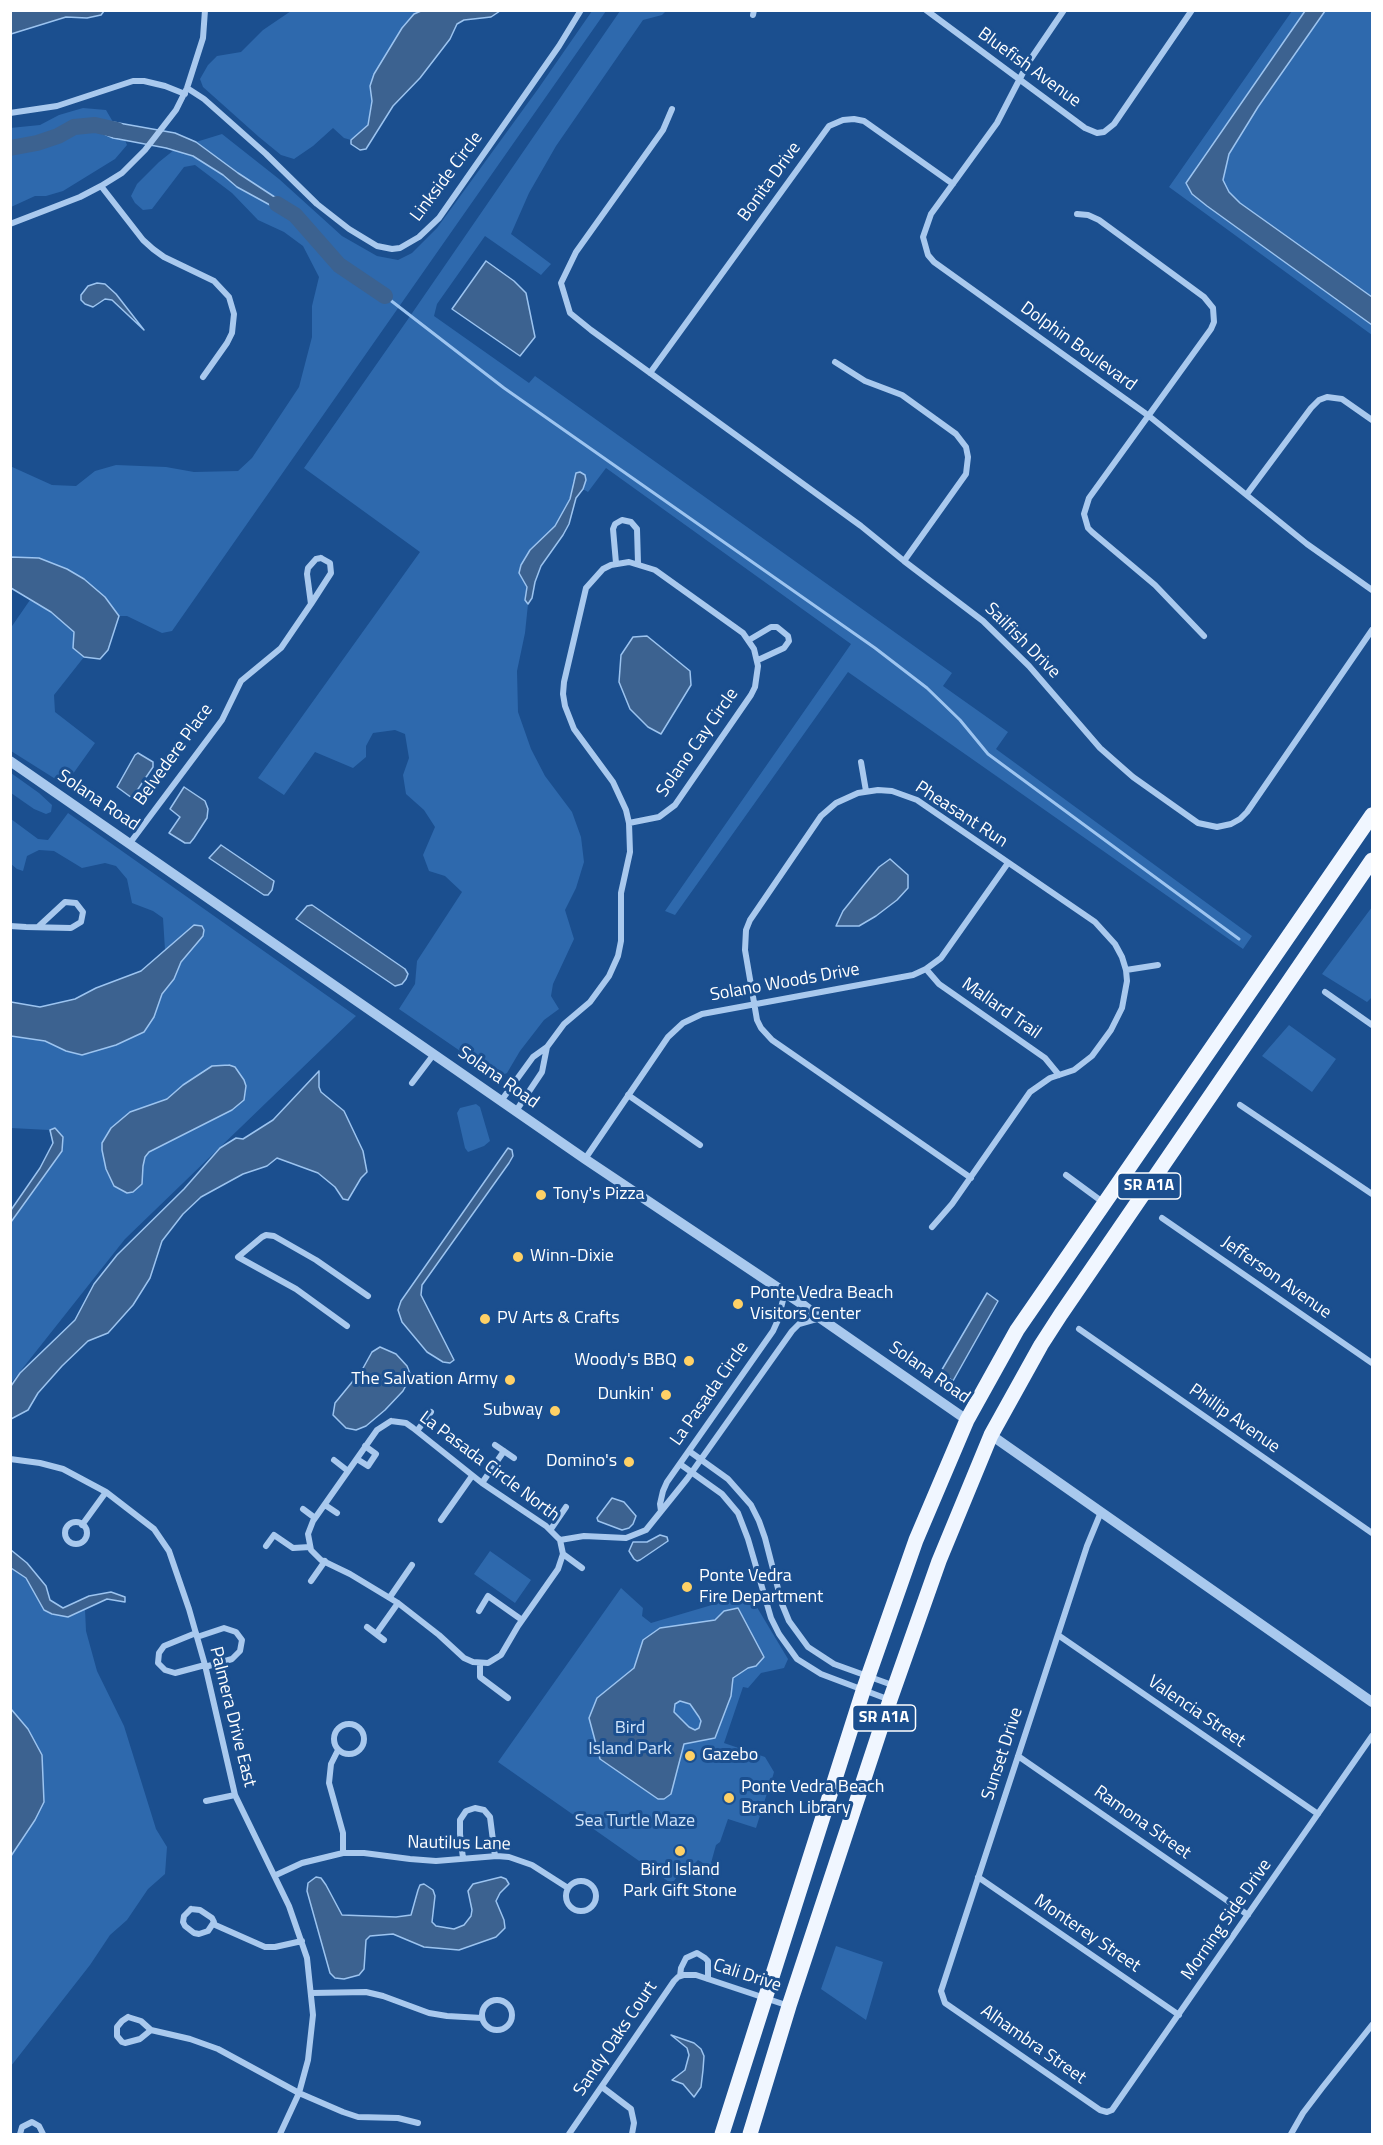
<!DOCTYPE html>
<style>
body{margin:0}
#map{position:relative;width:1383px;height:2145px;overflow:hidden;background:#1b4f8f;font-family:"Titillium Web",sans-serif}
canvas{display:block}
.frame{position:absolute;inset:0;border:12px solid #fff;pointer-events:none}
</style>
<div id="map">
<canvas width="1383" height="2145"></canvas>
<div class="frame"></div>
</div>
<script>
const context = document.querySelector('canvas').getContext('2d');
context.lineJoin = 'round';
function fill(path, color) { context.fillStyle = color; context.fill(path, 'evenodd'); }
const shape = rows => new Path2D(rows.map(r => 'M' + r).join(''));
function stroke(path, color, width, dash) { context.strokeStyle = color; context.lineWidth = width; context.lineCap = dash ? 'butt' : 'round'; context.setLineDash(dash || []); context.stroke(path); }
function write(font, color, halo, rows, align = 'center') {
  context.font = font + ' "Titillium Web",sans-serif'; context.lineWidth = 6; context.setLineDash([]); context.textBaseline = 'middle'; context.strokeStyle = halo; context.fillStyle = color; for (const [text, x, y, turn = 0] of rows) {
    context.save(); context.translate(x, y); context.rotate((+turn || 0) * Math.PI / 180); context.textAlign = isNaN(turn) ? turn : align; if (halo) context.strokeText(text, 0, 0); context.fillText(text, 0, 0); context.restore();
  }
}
fill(shape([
 [291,11,421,11,414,14,402,28,375,74,370,86,372,101,368,125,351,140,344,138,333,128,313,146,294,159,281,155,259,137,203,87,200,79,208,65,217,56,241,52,263,30],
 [592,11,606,11,172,631,162,633,127,616,119,616,105,597,39,558,11,557,10,466,52,485,76,486,95,471,116,465,166,467,194,472,238,471,252,458,299,387,312,337,312,306,319,277,303,246,284,232,258,220,232,193,195,165,184,167,152,209,143,210,135,203,131,196,137,184,159,162,174,150,193,156,223,175,237,187,294,215,293,209,238,173,196,142,222,134,279,179,342,236,377,256,398,260,412,253,437,228,538,89],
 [620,11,666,11,662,15,643,20,556,146,529,193,511,234,551,264,541,275,485,236,437,304,434,316,529,383,535,376,952,673,943,686,1008,732,996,749,1252,936,1243,949,848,672,675,915,665,911,851,644,606,468,588,492,583,489,586,480,573,481,570,499,555,526,530,550,521,565,519,573,527,587,525,599,528,604,525,633,517,671,518,712,531,749,545,776,572,812,581,837,584,862,576,888,565,910,574,939,553,984,551,996,559,1009,544,1020,520,1051,507,1073,498,1077,399,1009,415,984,417,961,462,892,445,876,429,871,423,855,435,827,424,810,406,794,403,775,409,758,405,734,395,730,373,733,366,746,366,757,353,768,315,752,284,795,258,778,420,552,304,468,406,322],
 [1292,11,1305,11,1196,167,1207,206,1372,325,1372,335,1169,187],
 [1325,11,1372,11,1372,297,1240,203,1229,192,1223,180,1229,154,1258,107],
 [83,108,106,110,113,122,103,122,113,138,125,140,127,145,115,159,63,191,46,196,35,196,11,207,10,128,40,125,59,115],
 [30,600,51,612,75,632,73,648,84,657,54,695,55,712,95,743,65,785,11,751,10,629],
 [11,773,39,793,52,805,51,812,46,814,34,809,11,793],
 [68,813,356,1016,125,1239,11,1383,11,1210,40,1168,53,1143,49,1130,11,1128,11,1036,45,1041,89,1054,144,1032,154,1017,162,994,174,979,181,962,203,936,194,925,165,950,163,918,153,911,132,903,127,879,116,866,105,863,82,868,54,851,39,850,27,856,23,871,17,869,11,864,11,819,38,839,48,840],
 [1372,907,1372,997,1367,1002,1322,974],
 [1289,1025,1336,1059,1312,1092,1262,1056],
 [476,1104,480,1107,490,1141,484,1146,468,1152,465,1148,457,1113,460,1108],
 [10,1550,27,1563,46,1586,50,1600,63,1609,89,1596,111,1592,125,1597,125,1602,107,1599,85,1609,86,1631,97,1671,124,1726,156,1829,167,1847,165,1874,148,1889,127,1920,110,1935,90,1965,11,2066],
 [490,1551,531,1580,515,1603,474,1574],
 [621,1588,643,1608,642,1616,651,1623,749,1594,788,1659,784,1668,761,1673,748,1688,743,1687,724,1743,765,1757,774,1772,772,1779,784,1783,781,1791,769,1787,756,1828,728,1819,720,1842,716,1845,711,1863,718,1866,720,1870,713,1879,709,1875,713,1869,698,1860,693,1865,682,1869,672,1884,498,1762],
 [836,1946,883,1962,866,2020,821,1989]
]), '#2e69ad');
const water = shape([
 [11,10,104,10,104,11,101,15,87,18,66,17,11,34,11,10],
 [421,11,500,11,491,17,464,20,457,24,450,39,420,78,393,106,366,149,360,150,351,144,351,140,368,125,372,101,370,86,374,74,402,28,414,14,421,11],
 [1305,11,1325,11,1258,107,1229,154,1223,180,1229,192,1240,203,1372,297,1372,325,1207,206,1192,194,1186,183,1305,11],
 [103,122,113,122,175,133,196,142,238,173,293,209,295,215,290,216,237,187,223,175,193,156,166,148,113,138,102,133,95,125,103,122],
 [486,261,514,281,526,293,535,337,520,356,452,309,486,261],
 [97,283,105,284,116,294,144,330,112,300,105,299,93,307,85,304,81,300,81,295,88,286,97,283],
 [580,472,585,475,586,480,583,489,576,498,569,524,563,535,541,566,535,582,532,598,528,604,525,600,527,587,519,573,521,565,530,550,555,526,570,499,576,473,580,472],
 [11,557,39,558,67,569,84,579,105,597,119,616,108,650,100,659,84,657,73,648,74,632,51,612,11,588,11,557],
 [647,636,690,671,691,685,661,734,648,727,630,709,619,682,621,655,633,637,647,636],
 [138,753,153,762,153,767,132,798,117,787,135,755,138,753],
 [184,787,205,801,208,809,207,818,194,838,190,843,185,843,169,833,180,817,170,809,184,787],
 [221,845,274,881,272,890,268,895,264,895,209,858,221,845],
 [890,859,908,875,908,888,897,900,876,916,859,926,836,926,843,911,863,886,879,867,890,859],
 [312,905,405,969,408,974,406,979,402,984,395,986,296,919,307,906,312,905],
 [194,925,202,926,204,930,203,936,181,962,174,979,162,994,154,1017,144,1032,116,1045,82,1055,66,1051,45,1041,11,1036,11,1002,40,1007,75,999,96,988,141,971,194,925],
 [229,1065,235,1067,244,1080,246,1086,244,1100,232,1110,149,1152,145,1157,143,1166,142,1184,133,1192,127,1193,114,1186,106,1169,102,1150,102,1143,111,1128,130,1112,167,1099,183,1085,212,1066,229,1065],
 [319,1071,319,1087,321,1092,344,1111,363,1151,367,1172,361,1178,348,1200,343,1199,335,1187,318,1173,277,1158,267,1166,243,1174,201,1197,183,1214,162,1241,150,1278,133,1305,108,1333,88,1341,62,1366,38,1393,28,1410,11,1419,11,1386,20,1373,75,1320,94,1284,117,1255,184,1189,220,1148,236,1138,243,1139,273,1120,319,1071],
 [55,1128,63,1137,62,1151,11,1222,11,1210,40,1168,53,1143,50,1130,55,1128],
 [508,1148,512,1150,513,1156,509,1163,422,1285,421,1295,454,1360,450,1363,443,1362,427,1352,402,1322,398,1310,401,1301,508,1148],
 [987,1293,998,1301,953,1381,940,1373,987,1293],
 [380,1347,396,1354,407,1366,411,1376,403,1391,385,1410,366,1426,356,1430,346,1428,333,1415,335,1403,362,1370,372,1352,380,1347],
 [612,1498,624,1502,636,1516,633,1524,629,1528,622,1530,598,1521,597,1518,612,1498],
 [660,1535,667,1537,668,1541,640,1560,637,1561,634,1559,629,1551,633,1542,647,1542,660,1535],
 [11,1550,27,1563,46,1586,50,1600,63,1608,89,1596,111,1592,125,1597,125,1602,107,1599,68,1617,52,1614,44,1610,26,1578,11,1568,11,1550],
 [738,1608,764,1657,756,1666,748,1668,733,1678,731,1696,715,1738,684,1744,671,1794,664,1799,658,1799,600,1759,589,1718,597,1698,634,1668,643,1640,660,1628,715,1620,724,1611,738,1608],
 [680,1701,690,1704,699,1717,701,1721,699,1728,695,1730,689,1727,674,1712,675,1704,680,1701],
 [11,1709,28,1729,42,1755,44,1802,35,1820,11,1856,11,1709],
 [316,1877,321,1878,326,1885,342,1915,396,1917,411,1915,418,1890,420,1885,424,1884,433,1890,435,1896,432,1922,436,1926,454,1929,464,1925,471,1916,472,1910,468,1891,473,1884,501,1877,506,1879,509,1884,500,1893,496,1901,504,1920,505,1928,496,1937,459,1950,424,1947,393,1934,370,1936,366,1940,364,1969,359,1975,344,1979,335,1978,330,1973,307,1891,308,1883,316,1877],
 [671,2035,694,2043,701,2049,704,2056,703,2070,701,2087,694,2097,683,2084,672,2080,685,2070,689,2055,687,2048,671,2035]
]);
fill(water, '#3c6290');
stroke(water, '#9cc4f0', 1.5);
stroke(shape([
 [385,296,504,388,875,648,927,688,960,720,988,754,1239,939]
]), '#9cc4f0', 3);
stroke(shape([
 [10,148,37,143,58,136,74,127,95,125,117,130],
 [277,204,295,215,339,265,385,296]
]), '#3c6290', 16);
stroke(shape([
 [926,10,1085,128,1097,133,1104,132,1114,124,1192,10],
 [1064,10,1028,63,997,123,931,214,923,237,928,255,934,262,1149,416,1307,544,1372,590],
 [753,15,754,10],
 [187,88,204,99,266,154,317,204,349,229,377,246,392,249,400,248,419,237,439,218,559,46,581,10],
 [672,109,663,130,576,252,561,283,570,313,591,330,861,526,904,561,983,621,1029,666,1100,748,1133,777,1198,823,1217,827,1231,824,1240,819,1247,812,1372,630],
 [10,113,57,106,133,81,144,81,165,86,185,94],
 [101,186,143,240,153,249,164,257,214,281,229,297,234,314,232,333,227,343,203,377],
 [1077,214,1088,215,1099,220,1204,297,1213,308,1214,322,1211,329,1089,498,1084,514,1088,528,1092,532,1155,585,1204,636],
 [10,224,80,197,101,186,122,173,145,150,176,110,187,88,203,38,205,10],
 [835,362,865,381,902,395,956,434,966,447,968,457,966,474,904,561],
 [650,373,829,126,843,120,854,119,864,121,953,184],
 [1247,494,1311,408,1319,400,1327,397,1342,399,1372,420],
 [321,558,330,563,331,573,311,604,307,574,308,568,316,559,321,558],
 [616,563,613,529,615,524,622,520,631,522,637,529,638,563],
 [749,640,771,627,777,627,788,636,789,641,784,648,758,660],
 [861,762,866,791],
 [130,843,222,720,241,681,281,648,311,604],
 [10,926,26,927,71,928,81,922,83,912,76,903,65,902,38,927],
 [926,969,939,984,1045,1058,1059,1075],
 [1126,970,1158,965],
 [1325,992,1372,1025],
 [412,1083,434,1054],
 [628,1095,700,1145],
 [501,1101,533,1057,547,1047,564,1024,590,1002,609,976,618,956,621,941,621,893,630,852,629,823,626,810,613,782,574,729,565,706,563,694,564,682,586,588,603,569,611,565,629,562,655,570,743,633,754,649,758,666,755,687,751,695,675,805,659,817,629,823],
 [1240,1105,1372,1194],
 [516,1111,542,1072,547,1047],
 [585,1159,668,1037,683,1023,702,1014,913,975,926,969,941,958,1008,863],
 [1066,1175,1104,1203],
 [1162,1218,1372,1363],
 [932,1227,952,1204,1030,1092,1050,1078,1074,1070,1092,1056,1111,1030,1122,1008,1127,981,1126,970,1122,957,1115,944,1095,922,917,800,892,791,878,790,858,793,836,803,821,816,750,920,746,930,745,950,757,1020,761,1028,772,1040,971,1178],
 [347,1326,296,1289,238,1257,262,1237,266,1235,274,1236,316,1260,368,1296],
 [1079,1329,1372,1533],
 [391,1421,406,1423,413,1428,482,1483,546,1526,560,1540,563,1554,558,1569,518,1626,501,1655,488,1663,473,1662,464,1658,439,1635,398,1603,350,1574,321,1560,311,1550,308,1534,313,1521,377,1430,391,1421],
 [417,1431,431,1412],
 [495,1445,514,1458],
 [689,1451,728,1479,751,1505,759,1521,765,1538,782,1604,789,1621,808,1647,834,1664,895,1686],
 [10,1459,40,1463,63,1469,106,1492,154,1529,169,1551,189,1609,205,1665,235,1795,289,1906,307,1958,313,2015,308,2060,299,2093,280,2134],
 [357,1459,368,1466,376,1454,365,1446],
 [334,1460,348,1471],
 [680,1464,722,1494,738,1513,748,1539,771,1618,779,1634,797,1659,821,1674,890,1700],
 [482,1483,504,1451],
 [325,1505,337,1513],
 [303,1509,315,1518],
 [661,1511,660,1504,663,1491,667,1482,773,1331,778,1320,785,1292],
 [1101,1512,1087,1546,941,1991,945,2003,1100,2110,1107,2112,1112,2110,1372,1736],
 [441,1520,472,1476],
 '65 1533a11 11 0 1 1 22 0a11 11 0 1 1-22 0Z',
 [82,1525,106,1492],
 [551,1529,566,1507],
 [560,1540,584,1536,626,1538,646,1530,687,1479,792,1331,799,1324,820,1318],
 [266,1546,274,1535,293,1548,310,1547],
 [563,1554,582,1568],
 [311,1581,325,1561],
 [390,1597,412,1565],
 [479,1611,488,1596,522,1620],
 [367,1627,384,1640],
 [196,1633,164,1646,159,1653,158,1663,165,1670,175,1673,205,1665],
 [376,1634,398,1603],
 [1058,1635,1318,1814],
 [197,1637,224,1628,236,1632,242,1640,240,1651,232,1659,205,1667],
 [480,1664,480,1677,508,1698],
 '334 1739a15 15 0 1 1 30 0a15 15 0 1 1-30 0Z',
 [338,1750,331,1764,329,1783,343,1833,343,1853],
 [1018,1756,1248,1915],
 [206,1801,235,1795],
 [463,1858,460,1834,460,1820,466,1811,475,1808,484,1810,490,1817,495,1856],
 [276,1875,302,1863,343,1853,364,1853,410,1859,436,1861,497,1856,509,1857,532,1865,568,1888],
 [978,1877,1179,2015],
 '566 1896a15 15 0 1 1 30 0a15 15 0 1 1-30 0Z',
 [191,1909,200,1910,212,1918,214,1922,208,1931,199,1934,194,1933,185,1926,183,1922,184,1916,191,1909],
 [213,1924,265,1947,275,1947,302,1941],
 [680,1976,681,1968,686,1958,697,1953,705,1958,708,1961,708,1979],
 [312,1993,366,1992,383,1996,429,2013,447,2016,482,2018],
 '482 2015a15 15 0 1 1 30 0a15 15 0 1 1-30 0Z',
 [128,2017,141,2021,151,2030,140,2039,125,2043,122,2042,117,2036,117,2027,122,2021,128,2017],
 [151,2030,190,2039,218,2049,299,2093,343,2112,358,2117,398,2118,418,2123],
 [602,2087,631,2109,634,2123,632,2134],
 [20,2134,22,2127,32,2122,39,2126,43,2134],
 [569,2134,674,1981,678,1977,684,1975,696,1975,789,2006],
 [1291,2134,1303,2113,1322,2088,1372,2025]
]), '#a9c9ee', 6);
stroke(shape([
 [10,761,585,1159,799,1302,820,1318,967,1420],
 [991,1435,1372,1702]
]), '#a9c9ee', 10);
stroke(shape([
 [722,2134,863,1691,916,1540,967,1420,1017,1330,1372,815],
 [750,2134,789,2006,890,1700,939,1561,991,1435,1041,1345,1061,1314,1372,860]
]), '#f0f6ff', 15);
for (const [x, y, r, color] of [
 [541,1195,6,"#ffd166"],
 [518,1257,6,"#ffd166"],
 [738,1304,6,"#ffd166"],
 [485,1319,6,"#ffd166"],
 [689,1361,6,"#ffd166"],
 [510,1380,6,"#ffd166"],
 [666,1395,6,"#ffd166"],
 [555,1411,6,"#ffd166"],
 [629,1462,6,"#ffd166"],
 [687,1587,6,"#ffd166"],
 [690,1756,6,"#ffd166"],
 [729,1798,6,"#ffd166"],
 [680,1851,6,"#ffd166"]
]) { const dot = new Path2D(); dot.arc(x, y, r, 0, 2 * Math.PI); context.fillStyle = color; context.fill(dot); stroke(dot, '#1b4f8f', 2); }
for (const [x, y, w] of [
 [1149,1186,63],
 [884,1718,63]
]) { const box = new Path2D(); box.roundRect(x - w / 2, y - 13, w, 26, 4.5); context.fillStyle = '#1b4f8f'; context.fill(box); stroke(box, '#fff', 1.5); }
write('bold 16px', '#fff', null, [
 ["SR A1A",1149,1186],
 ["SR A1A",884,1718]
]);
write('18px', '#fff', '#1b4f8f', [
 ["Bluefish Avenue",1029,68,36],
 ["Linkside Circle",447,177,-53],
 ["Bonita Drive",770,182,-54],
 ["Dolphin Boulevard",1078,347,36],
 ["Sailfish Drive",1022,641,45],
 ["Solano Cay Circle",698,743,-55],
 ["Belvedere Place",174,755,-54],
 ["Solana Road",98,801,34],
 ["Pheasant Run",961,815,33],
 ["Solano Woods Drive",785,983,-10],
 ["Mallard Trail",1001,1009,35],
 ["Solana Road",498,1078,35],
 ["Jefferson Avenue",1276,1278,35],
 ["Solana Road",929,1373,35],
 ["La Pasada Circle",710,1394,-55],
 ["Phillip Avenue",1234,1419,35],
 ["La Pasada Circle North",489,1467,37],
 ["Valencia Street",1196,1712,34],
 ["Palmera Drive East",232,1717,76],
 ["Sunset Drive",1003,1754,-72],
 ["Ramona Street",1142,1823,35],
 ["Nautilus Lane",459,1844,1],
 ["Morning Side Drive",1227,1920,-55],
 ["Monterey Street",1087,1934,34],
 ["Cali Drive",747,1976,18],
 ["Sandy Oaks Court",616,2039,-56],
 ["Alhambra Street",1033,2045,35]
]);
write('18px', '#fff', '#1b4f8f', [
 ["Tony's Pizza",553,1195],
 ["Winn-Dixie",530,1257],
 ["Ponte Vedra Beach",750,1294],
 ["Visitors Center",750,1315],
 ["PV Arts & Crafts",497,1319],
 ["Woody's BBQ",677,1361,"right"],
 ["The Salvation Army",498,1380,"right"],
 ["Dunkin'",654,1395,"right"],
 ["Subway",543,1411,"right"],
 ["Domino's",617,1462,"right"],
 ["Ponte Vedra",699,1577],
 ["Fire Department",699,1598],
 ["Gazebo",702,1756],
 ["Ponte Vedra Beach",741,1788],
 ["Branch Library",741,1809],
 ["Bird Island",680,1871,"center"],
 ["Park Gift Stone",680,1892,"center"]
], 'left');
write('18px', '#cfe3fa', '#1b4f8f', [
 ["Bird",630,1729],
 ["Island Park",630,1750],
 ["Sea Turtle Maze",635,1822]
]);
</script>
